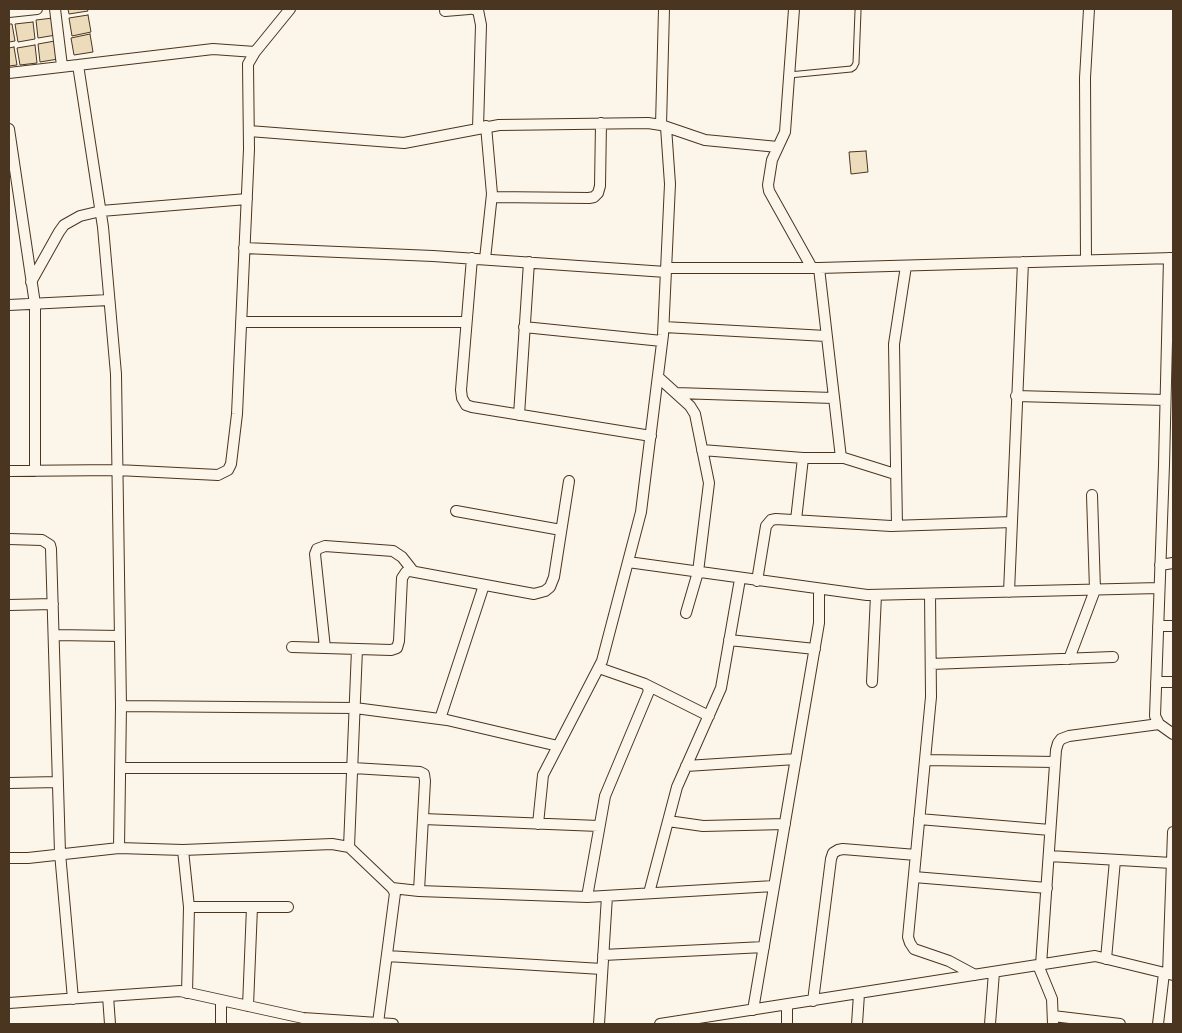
<!DOCTYPE html>
<style>
body{margin:0}
#map{position:relative;width:1182px;height:1033px;overflow:hidden;background:#fbf6e9;font-family:"Open Sans",sans-serif}
canvas{display:block}
.frame{position:absolute;inset:0;border:10px solid #4a3520;pointer-events:none}
</style>
<div id="map">
<canvas width="1182" height="1033"></canvas>
<div class="frame"></div>
</div>
<script>
const context = document.querySelector('canvas').getContext('2d');
context.lineJoin = 'round';
function fill(path, color) { context.fillStyle = color; context.fill(path, 'evenodd'); }
const shape = rows => new Path2D(rows.map(r => 'M' + r).join(''));
function stroke(path, color, width, dash) { context.strokeStyle = color; context.lineWidth = width; context.lineCap = dash ? 'butt' : 'round'; context.setLineDash(dash || []); context.stroke(path); }
const building = shape([
 [68,9,87,9,88,11,69,14,68,9],
 [88,15,91,32,72,36,69,18,88,15],
 [53,18,56,35,38,38,36,20,53,18],
 [33,22,35,39,18,42,15,24,33,22],
 [9,24,12,24,15,41,9,42,9,24],
 [90,34,93,52,74,55,71,38,90,34],
 [55,41,58,59,40,62,38,44,55,41],
 [35,45,37,63,20,65,17,48,35,45],
 [14,47,17,65,9,66,9,48,14,47],
 [866,151,868,172,851,174,849,152,866,151]
]);
fill(building, '#ecdcbc');
stroke(building, '#4a3520', 1);
const lane = shape([
 [789,75,851,69,854,67,856,63,858,11]
]);
const street = shape([
 [55,9,62,66],
 [473,9,478,10,481,25,478,128],
 [794,9,785,132,772,160,768,185,769,191,812,268],
 [445,11,469,9],
 [9,12,37,9],
 [9,73,78,65],
 [661,125,664,9],
 [9,129,35,304,35,471],
 [249,131,404,143,499,125,648,123,661,125,705,140,778,147],
 [492,197,589,198,594,197,598,193,600,186,601,123],
 [244,248,433,256,666,272],
 [472,258,461,390,462,398,466,405,472,407,651,436],
 [1169,258,1164,465,1155,716,1159,724,1173,734],
 [485,259,492,194,486,126],
 [1086,260,1085,78,1089,9],
 [666,268,819,268,1173,258],
 [819,268,841,458],
 [31,282,59,232,64,225,80,216,101,211,247,199],
 [9,305,109,300],
 [241,322,466,322],
 [524,327,662,341],
 [664,327,826,336],
 [658,377,690,406,695,414,709,483,698,572,686,613],
 [676,393,833,398],
 [1016,396,1165,400],
 [519,415,529,262],
 [702,450,803,458,844,458,895,474],
 [9,471,117,470,218,475,228,470,231,464,237,414,249,149,248,64,255,52],
 [456,511,561,530],
 [796,520,803,458],
 [897,526,894,344,906,266],
 [9,539,42,540,50,545,51,549,60,853,73,999],
 [628,562,867,595,1159,588],
 [1160,565,1173,563],
 [757,581,766,526,771,520,776,519,891,526,1012,522],
 [1009,592,1023,262],
 [930,594,931,697,908,937,910,943,914,949,949,961,975,975],
 [9,605,53,604],
 [1158,626,1173,626],
 [54,635,120,636],
 [729,640,815,649],
 [292,647,391,650,397,648,399,641,402,578,406,572,410,571,534,594,545,591,550,587,554,577,569,481],
 [325,648,315,554,317,549,325,546,393,551,402,557,413,571],
 [1069,659,1095,590,1092,495],
 [931,664,1113,657],
 [872,682,876,595],
 [1156,682,1173,682],
 [647,685,709,716],
 [121,706,355,708,447,720,558,746],
 [440,719,484,585],
 [925,760,1055,762],
 [686,766,796,759],
 [120,768,353,768,420,772,424,774,425,781,419,891],
 [9,783,58,782],
 [423,819,599,826],
 [919,819,1050,830],
 [668,821,703,826,785,824],
 [538,824,543,775,602,661,641,512,663,335,670,184,666,127],
 [349,847,357,649],
 [119,848,121,706,116,374,103,227,78,65,213,49,255,52,290,9],
 [183,850,189,907,187,993],
 [1049,856,1172,863],
 [9,858,28,858,119,848,183,850,332,844,349,847,392,888,395,893,378,1023],
 [914,877,1047,888],
 [392,888,419,891,587,897,774,886],
 [649,893,677,787,721,688,740,579],
 [587,897,605,796,649,691,647,685,645,684,599,668],
 [189,907,288,907],
 [603,955,764,947],
 [387,956,602,969],
 [1106,959,1115,860],
 [1038,965,1052,999,1053,1024],
 [1041,965,1056,750,1058,743,1061,739,1069,736,1159,724],
 [1168,974,1173,832],
 [108,996,110,1024],
 [813,1001,831,859,833,853,838,850,843,849,916,855],
 [9,1003,180,991,303,1018,393,1024],
 [248,1006,252,907],
 [753,1010,819,623,819,589],
 [1053,1016,1120,1024],
 [221,1024,221,1000],
 [599,1024,607,896],
 [660,1024,1095,956,1173,975],
 [787,1024,787,1005],
 [857,1024,859,994],
 [990,1024,994,972],
 [1158,1024,1164,973]
]);
stroke(lane, '#4a3520', 7);
stroke(street, '#4a3520', 12);
stroke(lane, '#fbf6e9', 5);
stroke(street, '#fbf6e9', 10);
</script>
